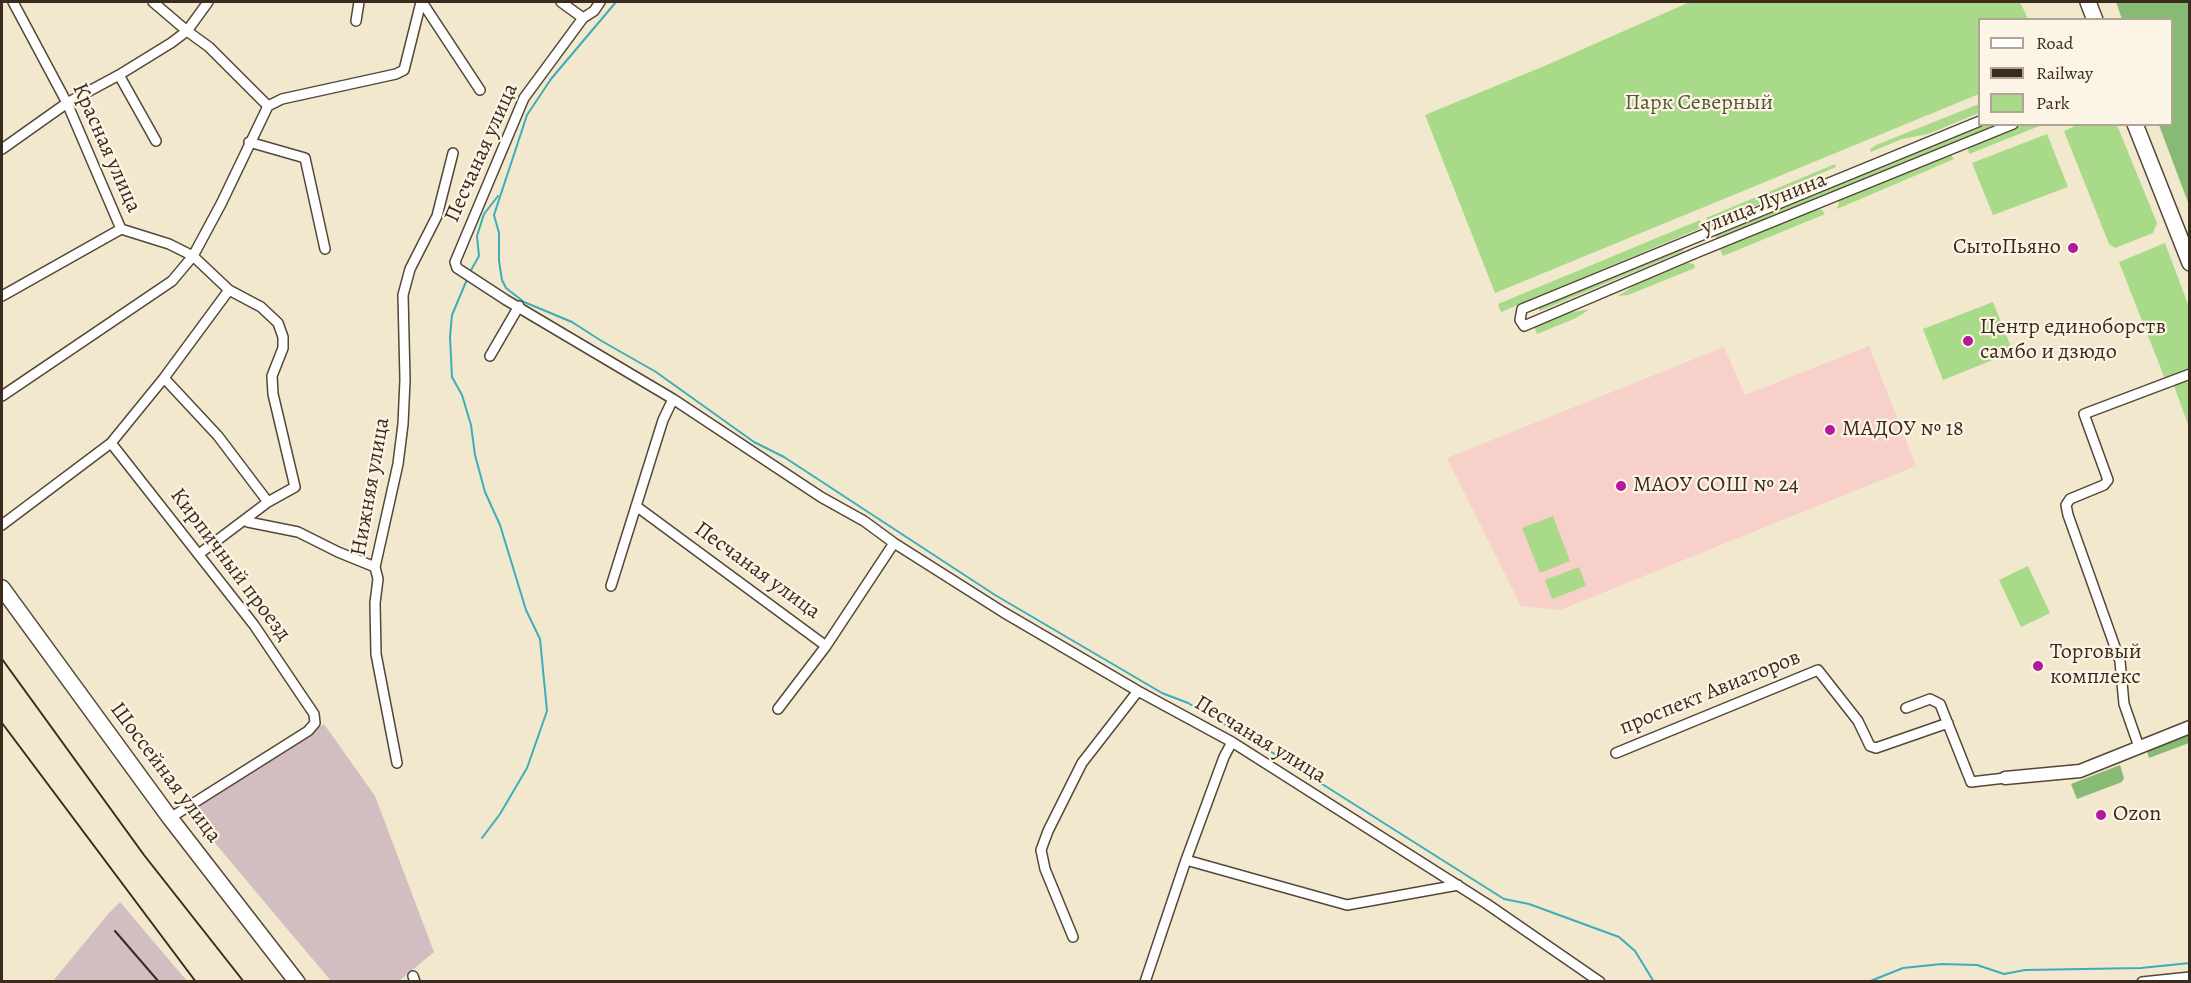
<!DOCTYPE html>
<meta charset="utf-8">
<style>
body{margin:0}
#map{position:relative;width:2191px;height:983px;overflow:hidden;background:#f1e8cd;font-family:Alegreya,serif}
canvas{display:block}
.frame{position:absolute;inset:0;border:3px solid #3b2a1e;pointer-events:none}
.legend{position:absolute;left:1978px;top:18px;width:195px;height:108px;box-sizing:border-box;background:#fcf5e5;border:2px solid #afa495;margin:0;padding:8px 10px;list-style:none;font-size:18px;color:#3b2a1e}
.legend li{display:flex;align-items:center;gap:12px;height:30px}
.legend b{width:30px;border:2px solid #afa495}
</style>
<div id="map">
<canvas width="2191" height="983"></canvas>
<div class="frame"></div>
<ul class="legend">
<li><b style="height:8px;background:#fff"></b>Road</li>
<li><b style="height:8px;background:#3b2a1e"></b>Railway</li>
<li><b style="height:16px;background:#a8da89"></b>Park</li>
</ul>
</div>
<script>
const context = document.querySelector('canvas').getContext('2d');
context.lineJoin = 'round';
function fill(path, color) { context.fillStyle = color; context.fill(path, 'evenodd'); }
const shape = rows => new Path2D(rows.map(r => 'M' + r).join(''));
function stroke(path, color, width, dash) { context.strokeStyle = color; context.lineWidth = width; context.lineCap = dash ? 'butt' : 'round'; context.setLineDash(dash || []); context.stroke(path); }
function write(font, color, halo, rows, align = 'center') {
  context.font = font + ' Alegreya,serif'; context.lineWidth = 4.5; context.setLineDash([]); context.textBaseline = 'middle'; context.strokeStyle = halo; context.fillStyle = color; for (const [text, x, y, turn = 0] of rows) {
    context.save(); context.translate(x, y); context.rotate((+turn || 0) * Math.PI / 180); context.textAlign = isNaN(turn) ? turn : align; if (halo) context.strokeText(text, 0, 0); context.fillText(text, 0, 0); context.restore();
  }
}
fill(shape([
 [1869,346,1916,466,1560,610,1521,606,1447,458,1724,347,1745,395]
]), '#f7d0c9');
fill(shape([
 [324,724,375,796,434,952,399,981,331,981,193,817,186,812],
 [120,902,187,981,53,981,109,913]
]), '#d2bec1');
fill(shape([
 [1690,2,2020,2,2028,19,1980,20,1979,94,1495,293,1425,115,1542,67],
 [1979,104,1979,113,1928,134,1902,139,1871,152,1870,149,1876,145],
 [2079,124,2117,125,2157,223,2153,233,2115,248,2109,244,2064,131],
 [1985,125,1996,125,1717,240,1715,235],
 [2023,125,2042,125,1969,154,1968,149,1971,145],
 [2047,134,2068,187,1993,215,1972,163],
 [1947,155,1951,155,1954,159,1837,209,1840,199],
 [1835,164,1836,167,1791,186,1770,200,1709,224,1706,218],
 [1817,209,1822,210,1825,214,1723,256,1720,249],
 [1700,220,1703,227,1501,312,1498,304],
 [2165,243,2189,307,2189,369,2165,379,2119,262],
 [1682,247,1684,251,1540,311,1538,307],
 [1688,263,1694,264,1695,268,1628,295,1618,296,1635,285],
 [1993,302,2013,352,1943,380,1923,329],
 [1590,309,1574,319,1537,334,1534,327,1568,313],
 [2189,380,2189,427,2174,386],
 [1553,516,1570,561,1540,573,1522,528],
 [2028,566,2050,613,2021,627,1999,580],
 [1579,567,1586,586,1552,599,1545,580]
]), '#a8da89');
fill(shape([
 [2116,2,2189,2,2189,205,2159,125,2172,124,2172,20,2122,19],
 [2189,735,2189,743,2149,758,2147,751],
 [2120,765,2124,778,2122,782,2077,799,2071,784]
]), '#86ba75');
stroke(shape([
 [616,2,551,79,527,115,494,215,499,233,499,261,502,280,506,288,524,302,572,322,600,340,656,372,754,442,784,457,995,595,1162,693,1188,703,1273,753,1504,899,1529,904,1619,937,1635,951,1654,982],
 [470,272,479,256,477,236,484,214,498,196],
 [468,277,452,315,450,337,452,377,462,395,471,425,475,455,485,492,500,525,526,610,540,639,547,711,527,768,500,814,482,838],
 [1868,982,1903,968,1942,964,1977,965,2004,974,2025,970,2141,968,2190,963]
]), '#3eadbb', 2);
const minor = shape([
 [13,2,67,103,121,229,169,244,193,256,229,290,261,307,278,323,283,337,283,348,272,376,273,394,295,487,268,502,199,554],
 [153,2,187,31,209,47,268,106],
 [422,2,480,90],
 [561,2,583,18],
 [600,2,594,11,583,18,524,98,455,262,457,268,506,300,673,399,821,497,864,521,894,543,1003,612,1138,691,1232,742,1487,904,1600,982],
 [356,21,359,2],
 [119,75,156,141],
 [1980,121,1522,309,1520,320,1524,326,1698,252,2013,124],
 [249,142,305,158,325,249],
 [2,149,67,103,119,75,171,43,187,31,208,2],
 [2,296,121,229],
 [490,356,519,306],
 [164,378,218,436,268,502],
 [2,396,172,281,193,256,221,204,268,106,282,99,396,74,404,70,421,2],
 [111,443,254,625,314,714,315,723,308,731,170,818],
 [636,506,826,646],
 [245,520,248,522,298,532,338,552,375,567],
 [2,525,111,443,164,378,229,290],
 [611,586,663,420,673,399],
 [1906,708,1930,699,1940,704,1971,782,2005,778],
 [778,709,826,646,894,543],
 [2139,747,2124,704,2120,661,2068,515,2066,505,2070,499,2104,485,2108,480,2084,414,2190,374],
 [1616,753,1818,670,1858,721,1870,746,1876,748,1948,723],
 [397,763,376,654,375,603,378,579,375,567,398,464,403,424,405,380,403,295,410,269,437,216,453,153],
 [1186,860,1347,905,1458,885],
 [1073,937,1045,869,1041,850,1048,831,1082,763,1138,691],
 [413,976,415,982],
 [1145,982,1186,860,1224,757,1232,742],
 [2142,982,2190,977]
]);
const tertiary = shape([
 [2005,778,2080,771,2190,727]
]);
const primary = shape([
 [2088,2,2095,20],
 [2135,124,2190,263],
 [2,588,170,818,297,982]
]);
stroke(minor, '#564638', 12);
stroke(tertiary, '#564638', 15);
stroke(primary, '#564638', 18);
stroke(minor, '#fff', 9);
stroke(tertiary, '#fff', 12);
stroke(primary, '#fff', 15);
stroke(shape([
 [2,659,144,855,244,982],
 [2,723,196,982],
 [115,931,159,982]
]), '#3b2a1e', 2);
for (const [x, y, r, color] of [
 [2073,248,6,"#b5179e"],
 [1968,341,6,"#b5179e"],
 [1830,430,6,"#b5179e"],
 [1621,486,6,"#b5179e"],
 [2038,666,6,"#b5179e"],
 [2101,815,6,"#b5179e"]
]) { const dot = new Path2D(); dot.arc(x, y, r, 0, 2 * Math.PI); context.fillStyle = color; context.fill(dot); stroke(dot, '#fcf5e5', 2); }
write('22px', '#565639', '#fcf5e5', [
 ["Парк Северный",1699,104]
]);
write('22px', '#3b2a1e', '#fcf5e5', [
 ["Красная улица",106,148,66],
 ["Песчаная улица",482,153,-66],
 ["улица Лунина",1764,204,-22],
 ["Нижняя улица",371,487,-80],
 ["Кирпичный проезд",230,565,53],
 ["Песчаная улица",757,571,36],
 ["проспект Авиаторов",1710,693,-22],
 ["Песчаная улица",1260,740,31],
 ["Шоссейная улица",165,773,53]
]);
write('22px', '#3b2a1e', '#fcf5e5', [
 ["СытоПьяно",2061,248,"right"],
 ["Центр единоборств",1980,328],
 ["самбо и дзюдо",1980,353],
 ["МАДОУ № 18",1842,430],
 ["МАОУ СОШ № 24",1633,486],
 ["Торговый",2050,653],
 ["комплекс",2050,678],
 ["Ozon",2113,815]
], 'left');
</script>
